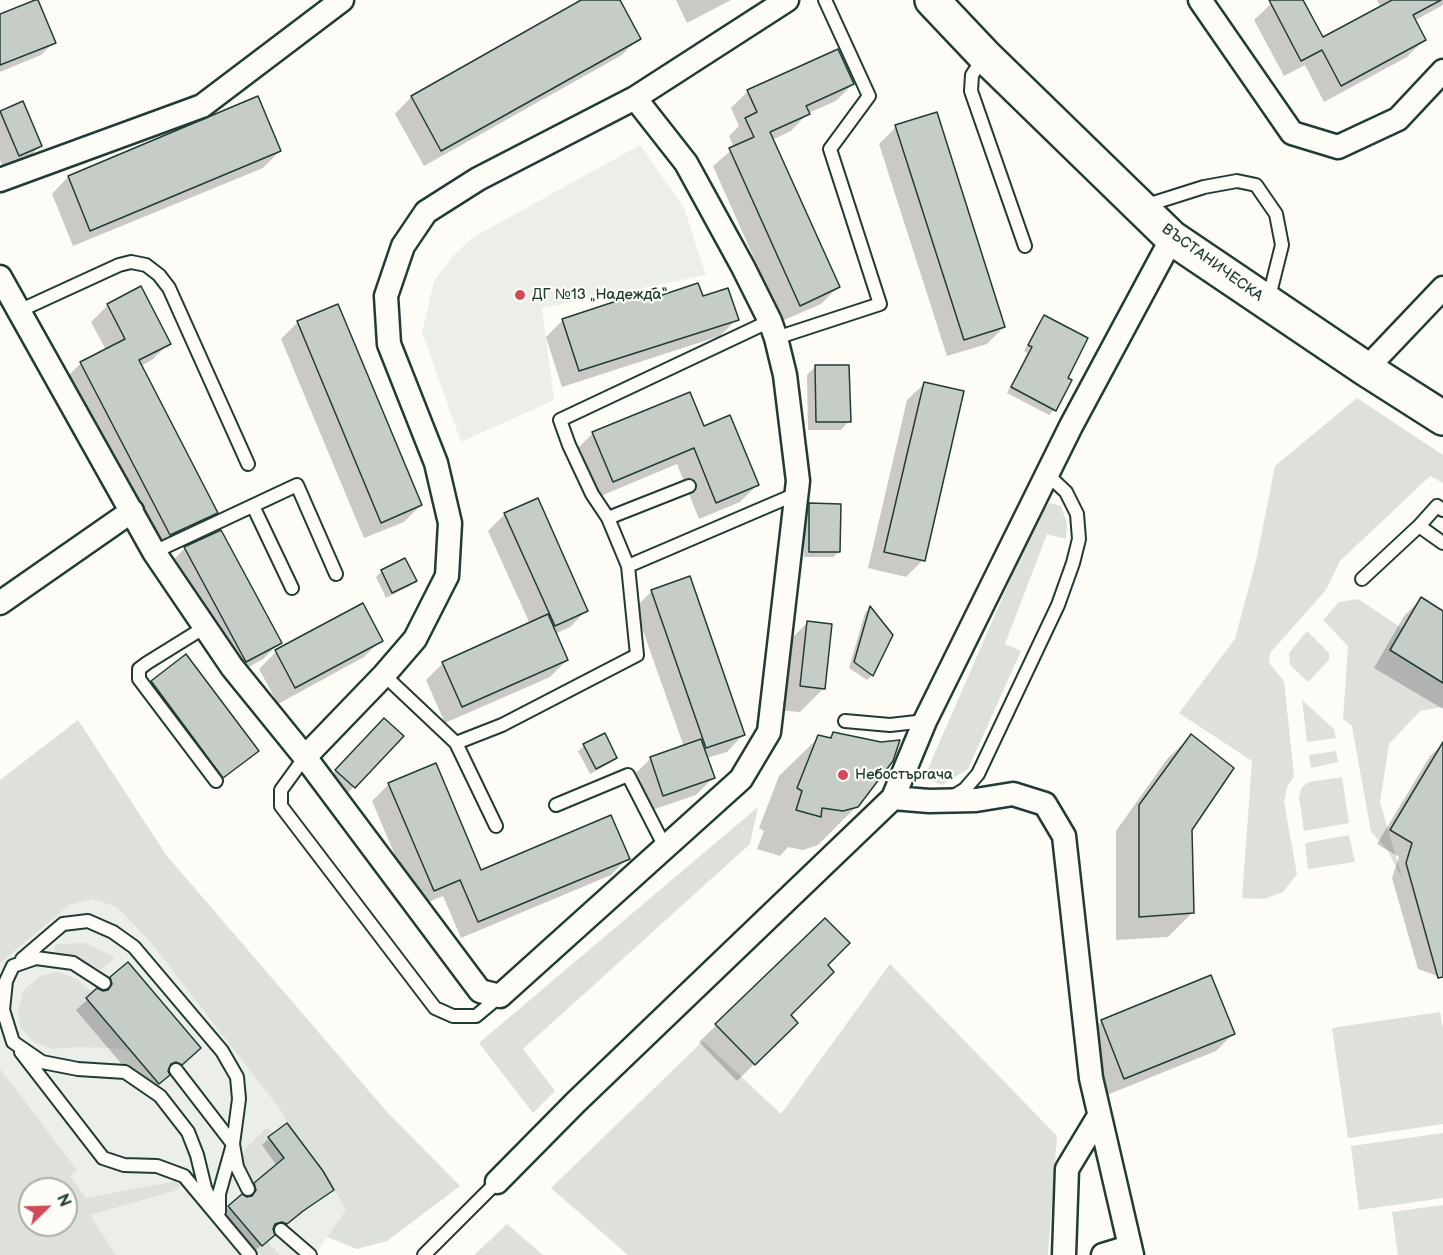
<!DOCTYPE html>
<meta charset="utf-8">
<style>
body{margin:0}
#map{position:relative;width:1443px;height:1255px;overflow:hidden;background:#fdfcf7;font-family:"Balsamiq Sans",sans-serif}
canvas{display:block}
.north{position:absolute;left:18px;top:1177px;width:60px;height:60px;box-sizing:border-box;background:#fdfcf7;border:2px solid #a4b0a9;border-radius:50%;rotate:67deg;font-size:16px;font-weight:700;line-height:24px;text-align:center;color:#1f3d34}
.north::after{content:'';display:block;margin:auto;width:21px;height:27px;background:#d1495b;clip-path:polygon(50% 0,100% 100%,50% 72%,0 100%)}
</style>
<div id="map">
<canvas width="1443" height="1255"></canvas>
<div class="north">N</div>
</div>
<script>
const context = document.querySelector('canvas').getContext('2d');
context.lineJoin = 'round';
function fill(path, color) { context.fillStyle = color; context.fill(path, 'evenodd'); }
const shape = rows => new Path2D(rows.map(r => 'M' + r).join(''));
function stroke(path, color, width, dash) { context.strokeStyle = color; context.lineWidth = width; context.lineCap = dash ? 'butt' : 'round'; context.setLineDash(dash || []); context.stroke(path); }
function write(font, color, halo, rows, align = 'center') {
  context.font = font + ' "Balsamiq Sans",sans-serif'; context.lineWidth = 4.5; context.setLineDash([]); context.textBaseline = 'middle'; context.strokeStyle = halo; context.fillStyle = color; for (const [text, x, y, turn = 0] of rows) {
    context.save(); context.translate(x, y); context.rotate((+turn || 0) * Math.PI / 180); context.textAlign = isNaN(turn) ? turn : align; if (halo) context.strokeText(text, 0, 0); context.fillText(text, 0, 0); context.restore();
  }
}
fill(shape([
 [640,145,684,208,706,275,542,308,554,400,461,442,422,332,434,281,453,256,472,238],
 [79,875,160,886,356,1196,315,1255,116,1255,51,1159,0,1103,0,938]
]), '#eceee9');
fill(shape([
 [1357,398,1443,455,1443,483,1430,476,1340,561,1326,590,1270,653,1269,663,1284,681,1294,776,1287,787,1284,802,1297,874,1283,892,1264,899,1242,898,1252,761,1179,713,1235,639,1257,557,1275,466],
 [1049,503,1061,506,1067,524,1066,539,1047,534,1005,644,1021,651,968,769,942,785,924,778,1037,518],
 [1358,599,1403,629,1390,650,1443,683,1443,707,1420,711,1389,744,1380,802,1403,880,1386,848,1371,832,1352,726,1343,719,1348,646,1323,620,1339,602],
 [1307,631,1329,653,1329,660,1308,682,1290,665,1289,653],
 [1302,700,1334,729,1336,738,1307,742],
 [78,720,167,856,388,1113,460,1186,387,1241,357,1249,327,1237,346,1210,323,1171,287,1123,280,1109,149,940,117,907,93,899,69,905,0,963,0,780],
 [1336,751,1338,762,1311,768,1309,755],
 [1342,777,1349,823,1304,831,1299,797,1302,787,1309,782],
 [758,807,750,844,523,1049,555,1091,533,1113,479,1043],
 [1349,835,1355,862,1308,869,1305,843],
 [85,943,115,957,101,970,82,959,54,951,56,944],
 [890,964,1057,1136,1048,1255,628,1255,551,1188,703,1041,781,1114],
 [58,972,77,979,92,992,86,998,132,1051,113,1048,77,1047,53,1049,35,1043,20,1027,18,1010,23,991,40,976],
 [1440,1012,1443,1029,1443,1124,1348,1138,1332,1028],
 [0,1069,77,1170,70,1176,86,1198,177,1181,180,1186,177,1190,90,1215,116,1255,0,1255],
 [30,1189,66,1189,66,1225,30,1225],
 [267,1127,273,1133,268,1137,304,1185,270,1170,253,1184,241,1160,246,1148],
 [1443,1133,1443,1198,1359,1210,1351,1146],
 [1443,1205,1443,1255,1398,1255,1392,1212],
 [228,1206,262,1245,267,1241,280,1255,263,1255,258,1252,224,1212],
 [507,1224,522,1237,543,1255,474,1255]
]), '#dde0db');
fill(shape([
 [585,0,618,0,639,38,622,55,424,166,395,114,411,97],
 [676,0,731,0,687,23],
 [1275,0,1301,0,1322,39,1381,8,1377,0,1443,0,1443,5,1414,21,1424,40,1407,57,1324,102,1305,65,1284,76,1254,20],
 [0,16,54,42,41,55,0,72],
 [853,84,836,101,808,113,791,131,772,140,838,287,821,304,782,321,713,166,734,148,729,136,739,126,731,108,748,91],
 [22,103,40,146,26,161,4,170,0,160,0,112],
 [896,127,1004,327,987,344,947,356,879,144],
 [280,151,263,168,73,246,52,194,68,177],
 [658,298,702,298,737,319,720,336,562,387,546,337,563,320],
 [108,305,169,343,152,360,141,366,217,512,200,529,153,551,64,380,81,363,106,350,91,322],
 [337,306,421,505,404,522,364,538,281,339,297,323],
 [1044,317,1066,379,1054,410,1049,415,1007,393,1027,353,1024,351,1039,322],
 [815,367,849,421,841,430,808,430,807,375],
 [924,384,923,560,906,577,868,568,907,400],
 [703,428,757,485,740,502,699,519,677,464,596,498,576,450,593,433],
 [810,505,839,552,833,557,804,557,805,510],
 [505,514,587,610,570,627,555,634,567,660,550,677,445,723,426,680,443,663,530,624,488,531],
 [185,548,280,642,263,659,229,678,168,565],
 [382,571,415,580,410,586,386,598,376,577],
 [652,591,743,735,727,752,707,758,713,778,696,795,646,812,634,775,651,758,684,747,635,608],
 [1421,599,1443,612,1443,709,1374,668,1404,616],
 [870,608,872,675,867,680,849,668,865,613],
 [807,623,824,688,800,712,777,710,783,647],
 [381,640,364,657,278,704,259,669,276,652],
 [186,656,257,751,214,785,143,691],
 [376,728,401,736,345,796,328,779],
 [833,734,857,806,818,845,803,850,788,847,780,856,757,849,764,831,759,828,779,776,819,737,828,739],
 [604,735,615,758,610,763,590,774,578,751,584,746],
 [1191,736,1192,913,1168,937,1116,940,1116,831,1167,759],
 [1443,744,1443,978,1418,969,1392,878,1399,857,1377,844,1430,756],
 [389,784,480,872,628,858,611,875,461,938,443,896,417,907,372,801],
 [825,920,789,1015,796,1023,737,1081,699,1042],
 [111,979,188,1060,147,1094,76,1010],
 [1102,1021,1233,1034,1216,1051,1107,1095,1085,1038],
 [269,1138,332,1190,279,1231,271,1229,266,1242,254,1251,222,1214,229,1207,250,1198,248,1192,277,1166,262,1145]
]), '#0003');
const building = shape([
 [35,0,38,0,56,43,0,65,0,14,35,0],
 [581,0,620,0,641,39,441,151,411,96,581,0],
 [1269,0,1303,0,1323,37,1392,0,1441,0,1413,15,1426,40,1341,86,1322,50,1301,61,1269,0],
 [838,49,854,84,806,106,810,114,770,132,840,287,800,306,729,148,754,137,745,118,757,112,747,90,838,49],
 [258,96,281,151,90,231,68,176,258,96],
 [23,101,42,146,19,156,0,111,23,101],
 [937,112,1005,327,964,340,895,125,937,112],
 [698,283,703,296,728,288,739,320,579,371,562,319,656,288,659,296,698,283],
 [141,286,171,344,139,360,218,513,170,535,80,362,125,339,107,304,141,286],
 [338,304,422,505,381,523,297,321,338,304],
 [1044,315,1088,338,1068,378,1072,380,1056,411,1011,387,1032,347,1028,345,1044,315],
 [815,365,849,365,851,422,816,422,815,365],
 [924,382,964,391,925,561,884,552,924,382],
 [690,392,704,426,730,415,759,485,716,503,694,448,613,482,592,432,690,392],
 [538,498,588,611,555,626,504,513,538,498],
 [809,503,841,504,840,552,809,552,809,503],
 [221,530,282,643,246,662,184,547,221,530],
 [405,558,417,581,392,593,381,570,405,558],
 [690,576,745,735,706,748,651,590,690,576],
 [1421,597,1443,611,1443,683,1390,650,1421,597],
 [363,603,383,641,295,688,275,650,363,603],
 [870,606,893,635,873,676,854,662,870,606],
 [548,614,568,660,462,707,442,662,548,614],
 [807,621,832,624,825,689,800,686,807,621],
 [186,654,259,751,223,778,151,681,186,654],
 [384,718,404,736,355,788,335,770,384,718],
 [833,732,881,742,900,740,893,761,858,807,843,811,822,808,821,817,796,810,802,791,797,788,818,735,831,738,833,732],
 [605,733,617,758,596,769,583,744,605,733],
 [1191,734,1234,768,1192,830,1194,913,1139,917,1139,805,1191,734],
 [701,739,715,778,663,796,650,757,701,739],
 [1443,742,1443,977,1438,978,1406,863,1412,843,1390,830,1443,742],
 [436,763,481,870,611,815,630,859,478,922,460,880,434,891,388,783,436,763],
 [825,918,850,943,828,965,834,972,791,1015,798,1023,755,1065,715,1024,825,918],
 [128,962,201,1048,182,1065,176,1062,171,1064,168,1071,170,1075,159,1084,86,998,97,988,103,991,108,990,112,984,110,977,128,962],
 [1211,975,1235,1034,1124,1079,1101,1020,1211,975],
 [287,1123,323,1171,334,1190,303,1211,287,1224,282,1222,275,1224,273,1229,275,1235,262,1246,228,1206,242,1194,247,1197,252,1196,256,1190,254,1183,284,1158,268,1137,287,1123]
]);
fill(building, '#c6cdc7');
stroke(building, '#1f3d34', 1.5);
const service = shape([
 [984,57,972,75,971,91,1025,246],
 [1144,206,1204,187,1237,181,1256,185,1276,214,1282,245,1268,301],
 [21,310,119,265,131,262,146,265,159,275,169,288,248,464],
 [776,338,880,304,830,149,869,96,825,0],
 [253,506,292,588],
 [608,518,689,486],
 [1419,526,1437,506,1443,510],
 [154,552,297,485,336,574],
 [628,566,608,518,592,494,569,445,560,420,770,321],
 [1362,579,1419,526,1443,543],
 [205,627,147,663,139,669,139,679,216,781],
 [384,675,456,743,496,826],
 [845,721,890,725,925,721],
 [456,743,502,725,637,655,628,566,796,494],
 [305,757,281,790,281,806,435,1008,453,1016,476,1016,500,996],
 [952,797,965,789,978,774,1058,605,1073,563,1079,539,1077,514,1066,492,1047,474],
 [556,805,628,775,665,847],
 [22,959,63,924,88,921,113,932,134,947,222,1051,237,1077,239,1099,233,1144,237,1167,248,1189],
 [104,983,73,963,36,958,13,966,6,981,3,1010,13,1042,42,1062,78,1069,125,1072,160,1096,188,1132,197,1155,205,1188,219,1218],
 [21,1052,103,1158,124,1165,157,1166,184,1176,250,1255],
 [176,1070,233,1144,219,1194,219,1212],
 [281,1230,310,1255],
 [424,1255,497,1182]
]);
const minor = shape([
 [1200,0,1292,133,1338,147,1398,119,1443,71],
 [0,180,202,106,342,0],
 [0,277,154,552,232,667,305,757,480,991,500,996,741,779,769,732,798,481,785,375,776,338,770,321,743,267,686,163,635,98],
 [1366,369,1443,288],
 [0,603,132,511],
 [305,757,384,675,415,639,447,576,450,523,436,463,389,344,386,296,403,246,426,212,478,179,635,98,787,0],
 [893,798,929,801,976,800,1013,794,1045,804,1064,836,1091,1078,1132,1255],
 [497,1182,576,1102,893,798,925,721,1071,426,1172,238],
 [1064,1255,1067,1169,1099,1116],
 [1103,1255,1129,1247]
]);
const secondary = shape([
 [932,0,985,56,1172,238,1366,369,1443,418]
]);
stroke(service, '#1f3d34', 16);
stroke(minor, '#1f3d34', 27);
stroke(secondary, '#1f3d34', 38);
stroke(service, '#fdfcf7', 12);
stroke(minor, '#fdfcf7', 22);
stroke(secondary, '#fdfcf7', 33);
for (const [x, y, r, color] of [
 [520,295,6,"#d1495b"],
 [843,775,6,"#d1495b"]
]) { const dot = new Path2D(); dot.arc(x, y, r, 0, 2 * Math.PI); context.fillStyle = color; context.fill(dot); stroke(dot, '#fdfcf7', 2); }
write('15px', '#1f3d34', '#fdfcf7', [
 ["ВЪСТАНИЧЕСКА",1212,263,36]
]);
write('15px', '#1f3d34', '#fdfcf7', [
 ["ДГ №13 „Надежда“",532,295],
 ["Небостъргача",855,775]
], 'left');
</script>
